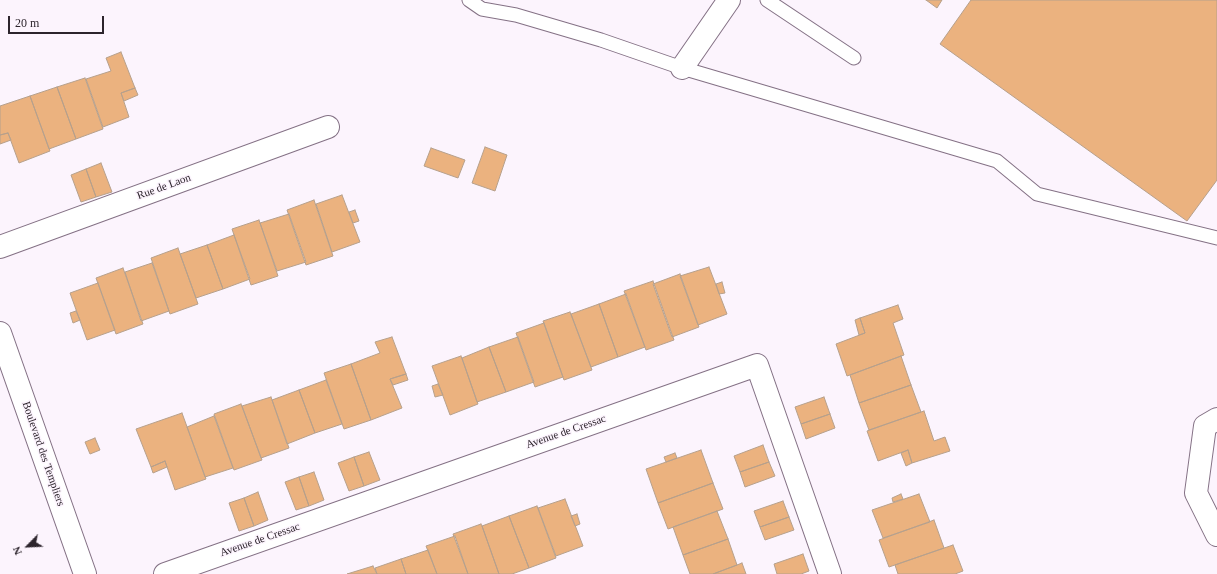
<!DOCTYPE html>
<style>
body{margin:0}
#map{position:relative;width:1217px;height:574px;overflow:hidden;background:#fcf4fd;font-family:Georgia,serif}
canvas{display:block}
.north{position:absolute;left:8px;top:526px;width:40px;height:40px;-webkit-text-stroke:3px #fcf4fd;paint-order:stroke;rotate:246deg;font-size:11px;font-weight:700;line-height:16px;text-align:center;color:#2c242c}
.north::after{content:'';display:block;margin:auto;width:14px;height:18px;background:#2c242c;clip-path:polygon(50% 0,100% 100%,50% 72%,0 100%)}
.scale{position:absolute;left:8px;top:16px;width:96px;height:18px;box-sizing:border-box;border:2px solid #2c242c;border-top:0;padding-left:5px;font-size:12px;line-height:14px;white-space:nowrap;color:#2c242c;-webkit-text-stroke:3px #fcf4fd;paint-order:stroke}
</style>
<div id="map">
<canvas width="1217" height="574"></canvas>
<div class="north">N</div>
<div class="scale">20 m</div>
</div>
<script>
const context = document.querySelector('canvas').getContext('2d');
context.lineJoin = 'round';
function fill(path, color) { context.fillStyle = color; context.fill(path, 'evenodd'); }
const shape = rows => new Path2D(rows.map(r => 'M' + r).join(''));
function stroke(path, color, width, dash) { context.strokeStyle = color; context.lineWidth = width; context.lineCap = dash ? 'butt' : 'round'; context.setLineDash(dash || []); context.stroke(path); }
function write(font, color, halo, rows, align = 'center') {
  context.font = font + ' Georgia,serif'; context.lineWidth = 3; context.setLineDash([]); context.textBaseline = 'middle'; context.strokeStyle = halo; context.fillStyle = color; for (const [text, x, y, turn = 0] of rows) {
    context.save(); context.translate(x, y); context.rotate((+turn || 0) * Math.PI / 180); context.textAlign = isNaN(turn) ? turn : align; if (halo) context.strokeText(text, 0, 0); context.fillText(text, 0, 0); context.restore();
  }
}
const building = shape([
 [926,0,942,0,937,8,926,0],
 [971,0,1217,0,1217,180,1187,221,940,44,971,0],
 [121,52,135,88,121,93,129,117,103,127,86,79,111,71,106,58,121,52],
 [85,78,103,129,76,139,57,87,85,78],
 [57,87,76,139,49,149,30,96,57,87],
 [135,88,138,95,124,101,121,93,135,88],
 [30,96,50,151,19,163,8,133,0,135,0,106,30,96],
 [8,133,11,140,0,144,0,135,8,133],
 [485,147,507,155,495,191,472,183,485,147],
 [431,148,465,160,458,178,424,166,431,148],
 [101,163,112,192,96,197,86,169,101,163],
 [86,169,96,197,81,202,71,175,86,169],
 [342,195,360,242,332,252,316,204,342,195],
 [314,200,333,256,306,265,287,210,314,200],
 [355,210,359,221,353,223,349,212,355,210],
 [289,214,306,262,277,271,260,223,289,214],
 [259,220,278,276,251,285,232,229,259,220],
 [234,235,250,279,223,289,207,245,234,235],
 [207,245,223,289,196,298,180,254,207,245],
 [178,248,198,304,170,314,151,258,178,248],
 [152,263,169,311,141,321,125,272,152,263],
 [709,267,727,314,698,325,680,276,709,267],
 [123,268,143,324,116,334,96,278,123,268],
 [680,274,699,327,672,337,653,284,680,274],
 [653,281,674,340,646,350,624,291,653,281],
 [722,282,725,293,719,294,716,284,722,282],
 [98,283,115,330,87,340,70,293,98,283],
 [626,294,645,347,618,357,599,304,626,294],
 [599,304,618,357,591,367,571,314,599,304],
 [898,305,903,319,893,323,904,355,847,376,836,344,865,333,860,318,898,305],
 [76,311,80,320,73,323,70,313,76,311],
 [570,312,592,370,564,380,543,321,570,312],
 [860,318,865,333,859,335,855,320,860,318],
 [544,323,563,377,535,387,516,333,544,323],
 [392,337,406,374,390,379,402,408,371,420,351,364,380,353,375,342,392,337],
 [518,337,534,382,506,392,489,347,518,337],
 [489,347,506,392,477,402,462,358,489,347],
 [461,356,478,404,450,415,432,366,461,356],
 [901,356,911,385,859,403,850,375,901,356],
 [351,364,371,420,344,429,324,373,351,364],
 [406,374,408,380,393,385,390,379,406,374],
 [326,380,342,424,315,433,299,390,326,380],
 [438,384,443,395,435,397,432,386,438,384],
 [911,385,921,412,869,430,859,403,911,385],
 [299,390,315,433,287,444,272,400,299,390],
 [271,397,289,448,261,458,242,406,271,397],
 [824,397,830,414,801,424,795,407,824,397],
 [241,404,262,460,234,470,214,414,241,404],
 [924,411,934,441,945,437,950,451,912,463,908,450,878,461,867,431,924,411],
 [182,413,206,479,175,490,165,461,151,467,136,429,182,413],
 [830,414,835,428,806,439,801,424,830,414],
 [214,416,233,468,205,477,187,427,214,416],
 [95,438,100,450,90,454,85,442,95,438],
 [763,445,769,462,740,472,734,456,763,445],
 [701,450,713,483,658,503,646,469,701,450],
 [908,450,912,463,906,466,901,453,908,450],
 [369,452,380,480,364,486,354,457,369,452],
 [675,453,677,458,666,462,664,457,675,453],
 [354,457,364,486,349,491,338,463,354,457],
 [165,461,167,467,153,473,151,467,165,461],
 [769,462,775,476,745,487,740,472,769,462],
 [314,472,324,500,309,506,299,477,314,472],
 [299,477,309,506,296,510,285,482,299,477],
 [713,483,723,509,668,529,658,503,713,483],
 [258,492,268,520,254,526,244,498,258,492],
 [901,494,903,499,893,502,892,498,901,494],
 [919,494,930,522,883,538,872,510,919,494],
 [244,498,254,526,239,531,229,503,244,498],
 [565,499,583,546,556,556,538,508,565,499],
 [783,501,789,517,760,527,754,511,783,501],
 [537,506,556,558,529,568,509,516,537,506],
 [717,511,728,539,683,555,673,527,717,511],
 [577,514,580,524,575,526,571,516,577,514],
 [509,516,529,568,512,574,499,574,482,526,509,516],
 [789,517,794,530,765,540,760,527,789,517],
 [934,520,944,548,889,567,879,540,934,520],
 [481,524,482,526,499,574,468,574,453,534,481,524],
 [455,536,468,574,437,574,426,546,455,536],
 [728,539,737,565,713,574,690,574,683,555,728,539],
 [953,545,963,571,955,574,898,574,895,565,953,545],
 [428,550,437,574,406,574,401,559,428,550],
 [803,554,809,571,801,574,777,574,774,564,803,554],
 [401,559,406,574,377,574,375,568,401,559],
 [742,563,746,574,713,574,737,565,742,563],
 [373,566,377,574,347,574,373,566]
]);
fill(building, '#ebb27f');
stroke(building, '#b6a08c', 1);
const service = shape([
 [469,0,482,9,516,15,601,40,682,68,997,161,1037,194,1217,238],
 [767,0,854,58]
]);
const minor = shape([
 [682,68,729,0],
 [0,247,328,127],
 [0,333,85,574],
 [1217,419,1205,426,1196,493,1217,535],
 [165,574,757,365,830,574]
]);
stroke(service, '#847185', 15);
stroke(minor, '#847185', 24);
stroke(service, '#fff', 13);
stroke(minor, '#fff', 22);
write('11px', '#2c242c', '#fcf4fd', [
 ["Rue de Laon",164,187,-20],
 ["Avenue de Cressac",566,432,-19],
 ["Boulevard des Templiers",43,454,71],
 ["Avenue de Cressac",260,540,-19]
]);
</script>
